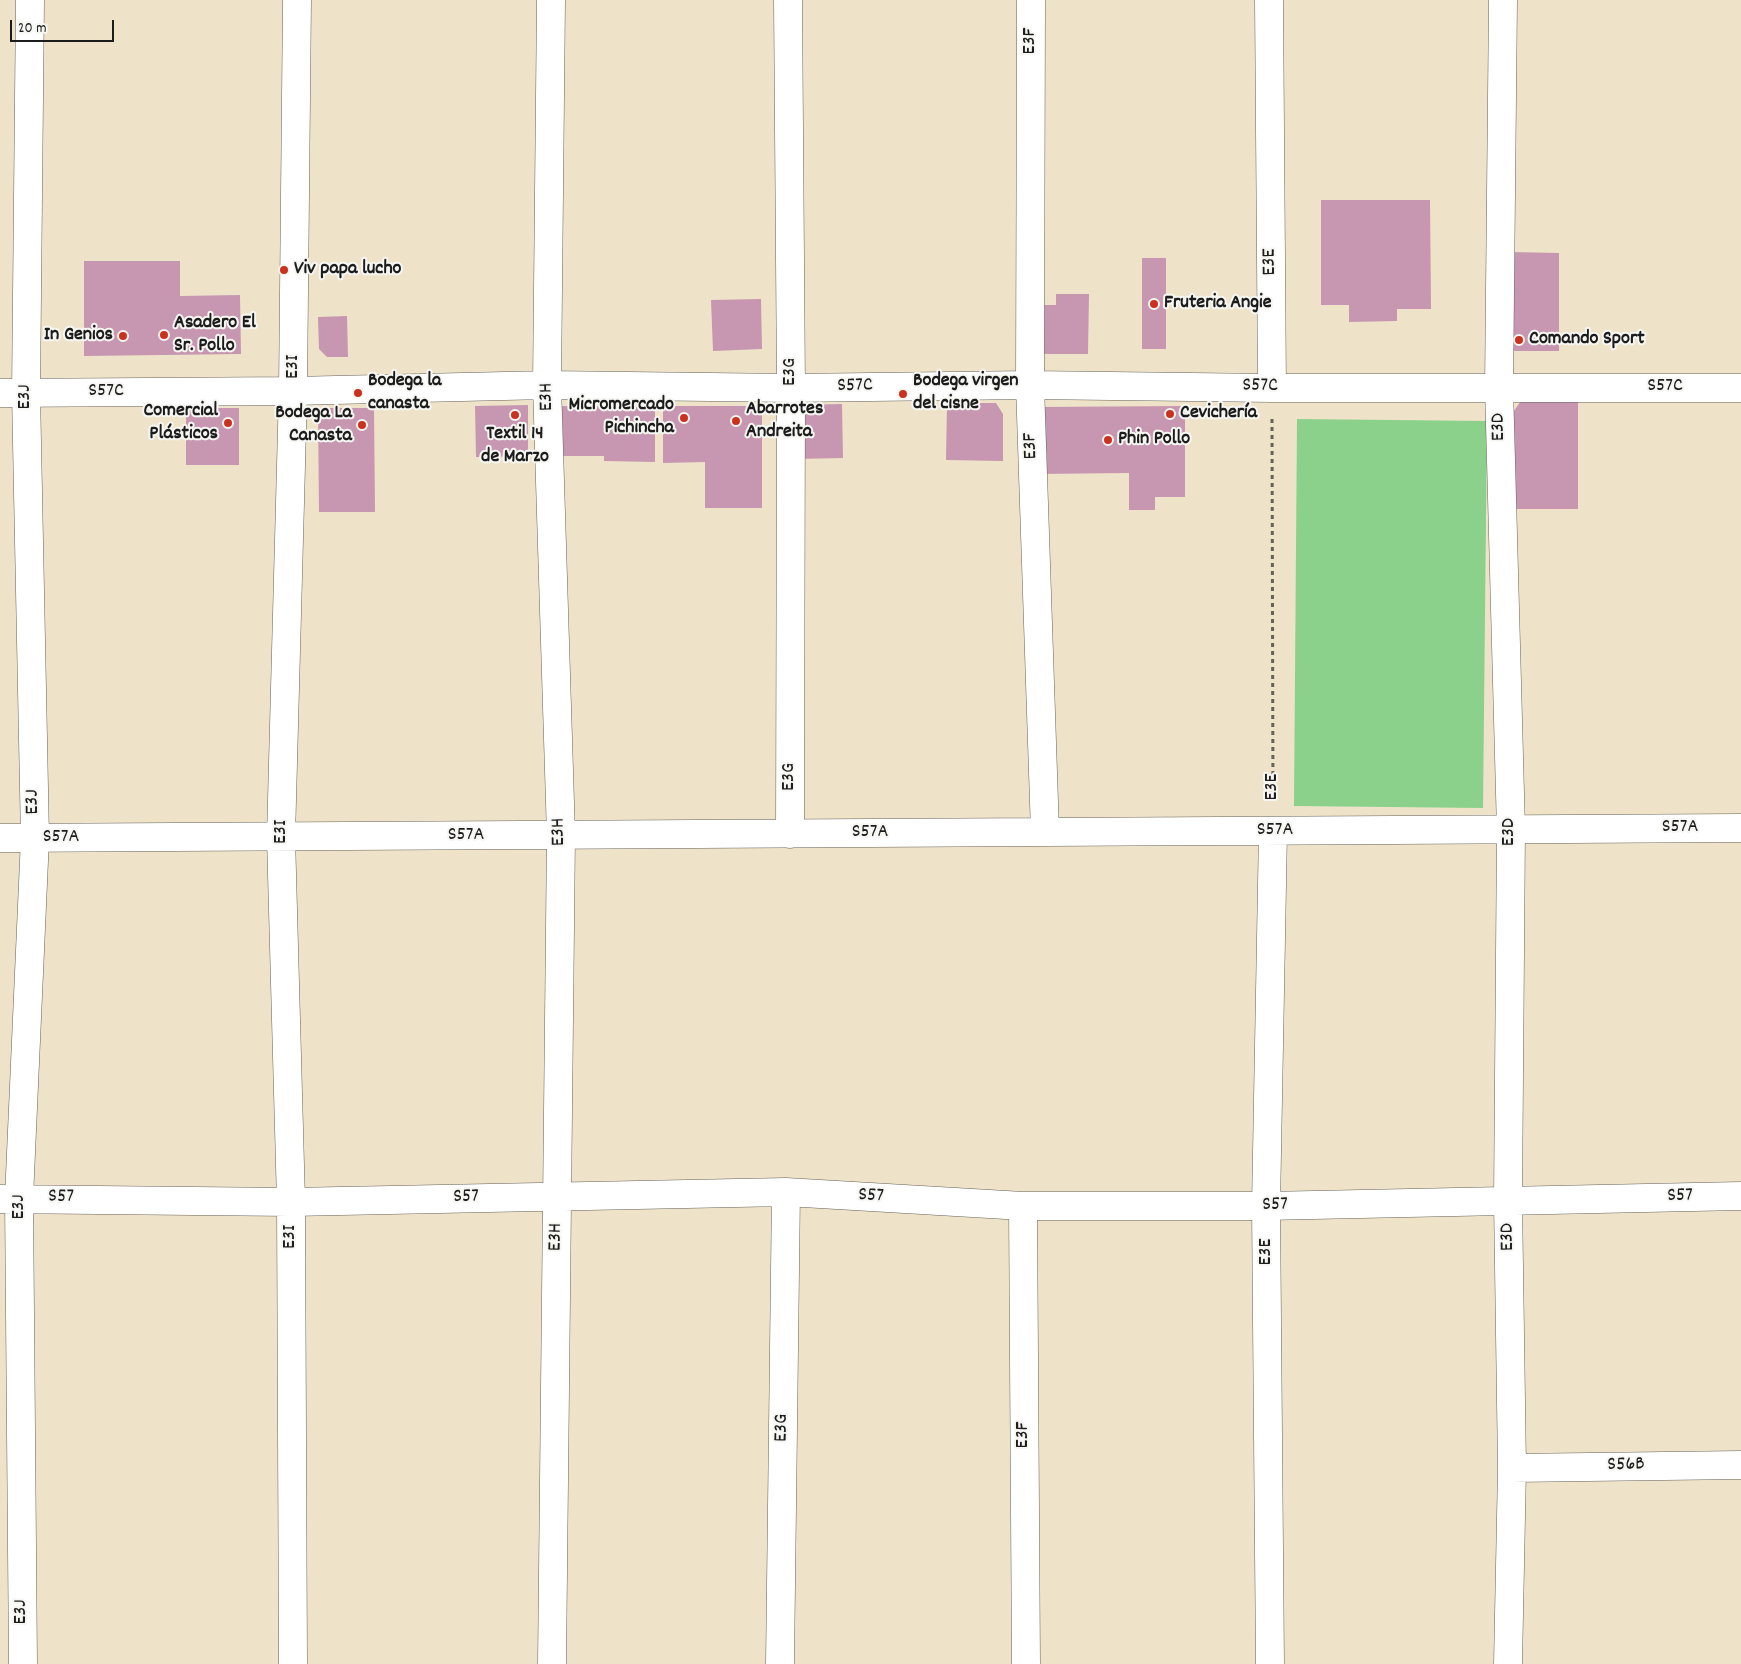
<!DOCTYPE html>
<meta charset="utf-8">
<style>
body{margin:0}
#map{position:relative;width:1741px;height:1664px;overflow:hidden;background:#eee3c8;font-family:Dekko,sans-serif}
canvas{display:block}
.scale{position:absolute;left:10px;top:20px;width:104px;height:22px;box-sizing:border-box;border:2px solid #1c1c1c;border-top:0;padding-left:6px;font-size:15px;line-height:18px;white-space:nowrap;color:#1c1c1c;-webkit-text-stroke:4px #f6f6f2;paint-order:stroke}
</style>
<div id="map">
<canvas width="1741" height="1664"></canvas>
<div class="scale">20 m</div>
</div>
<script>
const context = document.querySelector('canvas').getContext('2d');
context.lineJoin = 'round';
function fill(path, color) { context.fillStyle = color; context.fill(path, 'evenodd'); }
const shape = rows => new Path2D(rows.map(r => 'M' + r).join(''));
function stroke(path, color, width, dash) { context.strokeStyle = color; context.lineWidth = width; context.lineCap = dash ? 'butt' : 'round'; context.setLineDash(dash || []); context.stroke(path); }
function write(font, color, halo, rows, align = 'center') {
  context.font = font + ' Dekko,sans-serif'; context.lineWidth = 4; context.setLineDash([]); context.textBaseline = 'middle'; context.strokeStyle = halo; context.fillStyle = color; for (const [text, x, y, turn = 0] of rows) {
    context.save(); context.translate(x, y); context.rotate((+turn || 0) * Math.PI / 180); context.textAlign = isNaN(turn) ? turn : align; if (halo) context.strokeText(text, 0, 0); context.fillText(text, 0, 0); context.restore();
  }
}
fill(shape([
 [1297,419,1487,421,1483,808,1294,806]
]), '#8bd18b');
fill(shape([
 [1321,200,1430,200,1431,309,1397,309,1397,321,1349,322,1349,305,1321,305],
 [1509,252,1559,253,1559,351,1509,351],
 [1142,258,1166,258,1166,349,1142,349],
 [84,261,180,261,180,296,240,295,241,354,84,356],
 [1056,294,1089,294,1088,354,1038,354,1034,305,1056,305],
 [761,299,762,349,713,351,711,300],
 [347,316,348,357,327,357,319,349,318,317],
 [1520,402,1578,402,1578,509,1514,509,1514,411],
 [947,403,996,403,1003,414,1003,461,946,460],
 [842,404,843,458,795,459,800,405],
 [528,405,528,456,476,457,475,406],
 [553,406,655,407,655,462,604,461,604,456,553,456],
 [663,406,762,406,762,508,705,508,705,462,663,463],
 [1185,406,1185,497,1155,497,1155,510,1129,510,1129,473,1037,474,1037,407],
 [186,408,239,408,239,465,186,465],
 [318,408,374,408,375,512,319,512]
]), '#c796b1');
const street = shape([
 [551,0,547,385,561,835,552,1664],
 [788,0,791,388,790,834],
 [1031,0,1030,385,1045,832],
 [1269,0,1272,388],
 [1503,0,1499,387,1511,830,1508,1200,1512,1468,1508,1664],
 [0,393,293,391,547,385,791,388,1030,385,1272,388,1741,388],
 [0,838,1741,828],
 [0,1199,291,1202,786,1192,1023,1206,1266,1206,1741,1196],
 [1023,1206,1026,1664],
 [1512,1468,1741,1465],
 [23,1664,19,1198,35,838,26,393,30,0],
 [293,1664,291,1202,281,837,293,391,297,0],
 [780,1664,786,1192],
 [1270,1664,1266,1206,1273,831]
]);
stroke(street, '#666258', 29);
stroke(shape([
 [1272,419,1273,800]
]), '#666258', 3, [4, 4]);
stroke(street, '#fff', 28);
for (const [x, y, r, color] of [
 [284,270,5,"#c8321e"],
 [1154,304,5,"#c8321e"],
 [164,335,5,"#c8321e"],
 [123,336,5,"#c8321e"],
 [1519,340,5,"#c8321e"],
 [358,393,5,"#c8321e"],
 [903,394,5,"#c8321e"],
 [1170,414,5,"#c8321e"],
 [515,415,5,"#c8321e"],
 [684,418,5,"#c8321e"],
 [736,421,5,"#c8321e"],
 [228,423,5,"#c8321e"],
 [362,425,5,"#c8321e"],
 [1108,440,5,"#c8321e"]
]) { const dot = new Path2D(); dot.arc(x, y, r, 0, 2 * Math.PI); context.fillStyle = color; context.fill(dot); stroke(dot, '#f6f6f2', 2); }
write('20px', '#1c1c1c', '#f6f6f2', [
 ["E3F",1031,41,-90],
 ["E3E",1271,262,-91],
 ["E3I",294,367,-90],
 ["E3G",791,372,-90],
 ["S57C",855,387,-1],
 ["S57C",1260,387,1],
 ["S57C",1665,387],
 ["S57C",106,392],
 ["E3J",26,397,-90],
 ["E3H",548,397,-91],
 ["E3D",1500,427,-91],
 ["E3F",1032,446,-92],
 ["E3G",790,777,-90],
 ["E3E",1273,787,-90],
 ["E3J",34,802,-91],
 ["S57A",1680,828],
 ["S57A",1275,831],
 ["E3I",282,832,-90],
 ["E3H",560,832,-91],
 ["E3D",1510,832,-90],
 ["S57A",870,833],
 ["S57A",466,836],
 ["S57A",61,838],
 ["S57",871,1197,3],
 ["S57",1680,1197,-1],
 ["S57",61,1198,1],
 ["S57",466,1198,-1],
 ["S57",1275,1206,-1],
 ["E3J",20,1207,-90],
 ["E3I",291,1237,-90],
 ["E3H",557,1237,-89],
 ["E3D",1509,1237,-91],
 ["E3E",1267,1252,-90],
 ["E3G",783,1428,-89],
 ["E3F",1024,1435,-90],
 ["S56B",1626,1466,-1],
 ["E3J",22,1612,-90]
]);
write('bold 20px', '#1c1c1c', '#f6f6f2', [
 ["Viv papa lucho",294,270],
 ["Fruteria Angie",1164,304],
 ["Asadero El",174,324],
 ["Sr. Pollo",174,347],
 ["In Genios",113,336,"right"],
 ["Comando Sport",1529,340],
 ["Bodega la",368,382],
 ["canasta",368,405],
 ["Bodega virgen",913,382],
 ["del cisne",913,405],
 ["Micromercado",674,406,"right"],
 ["Pichincha",674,429,"right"],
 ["Abarrotes",746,410],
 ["Andreita",746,433],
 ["Comercial",218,412,"right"],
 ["Plásticos",218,435,"right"],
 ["Bodega La",352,414,"right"],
 ["Canasta",352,437,"right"],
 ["Cevichería",1180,414],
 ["Textil 14",515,435,"center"],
 ["de Marzo",515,458,"center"],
 ["Phin Pollo",1118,440]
], 'left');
</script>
